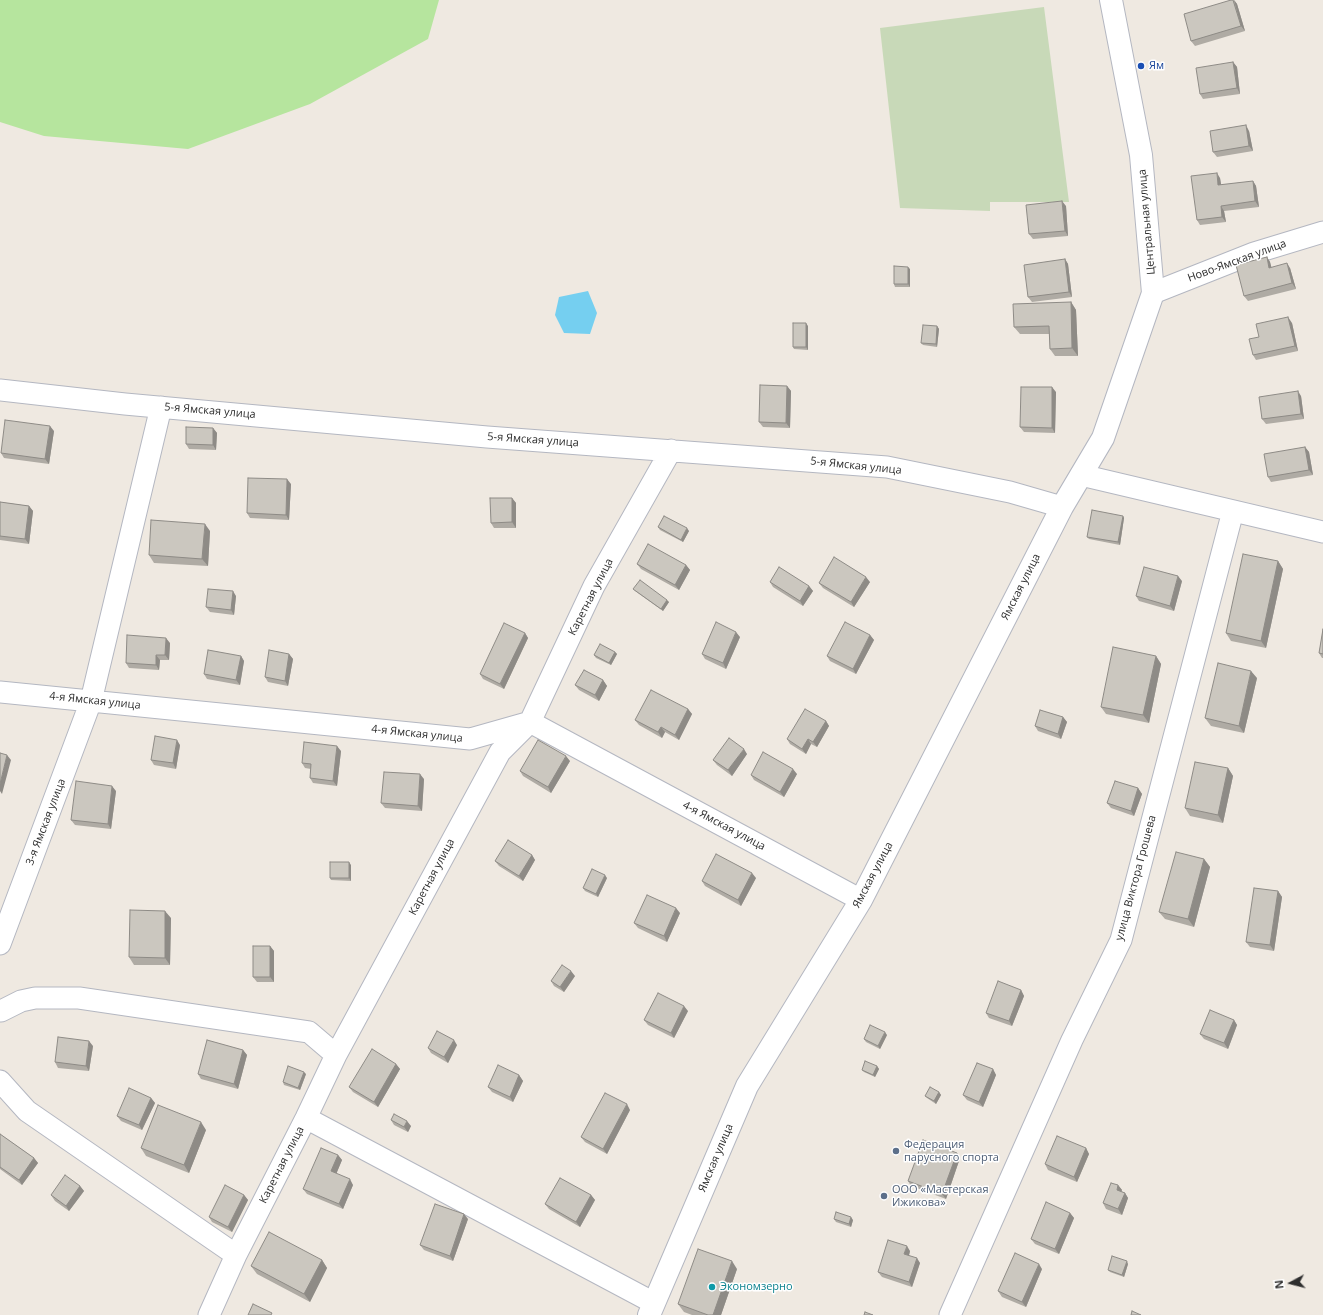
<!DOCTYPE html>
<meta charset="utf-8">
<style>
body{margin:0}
#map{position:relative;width:1323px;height:1315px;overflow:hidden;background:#efe9e1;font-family:"Open Sans",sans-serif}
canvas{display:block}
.north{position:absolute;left:1271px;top:1263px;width:40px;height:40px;-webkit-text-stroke:3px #fff;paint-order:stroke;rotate:263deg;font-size:11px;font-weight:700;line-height:16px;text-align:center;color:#2e2e2e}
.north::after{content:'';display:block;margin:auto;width:14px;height:18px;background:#2e2e2e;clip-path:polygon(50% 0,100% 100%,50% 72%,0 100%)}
</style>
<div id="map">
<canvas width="1323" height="1315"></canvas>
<div class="north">N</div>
</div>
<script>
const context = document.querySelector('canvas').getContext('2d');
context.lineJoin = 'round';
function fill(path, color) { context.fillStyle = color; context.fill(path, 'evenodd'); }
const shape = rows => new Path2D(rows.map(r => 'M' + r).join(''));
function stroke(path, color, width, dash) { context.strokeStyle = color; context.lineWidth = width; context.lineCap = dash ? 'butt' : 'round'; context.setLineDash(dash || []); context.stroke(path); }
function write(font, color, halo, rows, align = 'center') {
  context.font = font + ' "Open Sans",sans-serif'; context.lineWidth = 3; context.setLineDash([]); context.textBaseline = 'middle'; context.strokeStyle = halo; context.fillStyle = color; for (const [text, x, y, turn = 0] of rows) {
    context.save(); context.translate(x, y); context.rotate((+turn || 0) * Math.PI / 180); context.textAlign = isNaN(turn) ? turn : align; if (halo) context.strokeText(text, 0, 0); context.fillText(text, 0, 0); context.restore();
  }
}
fill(shape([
 [0,0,439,0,428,39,310,104,188,149,44,136,0,122]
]), '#b6e59e');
fill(shape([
 [1044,7,1069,202,990,202,990,211,900,208,880,28]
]), '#c8d9b8');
fill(shape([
 [588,291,597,313,590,334,564,333,555,315,559,297]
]), '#75cff0');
const minor = shape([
 [1153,293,1254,253,1323,232],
 [0,390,125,404,487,437,887,467,1010,492,1062,507],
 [1081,475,1323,532],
 [0,692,470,739,530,722,861,900],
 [0,944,91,701,161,407],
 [1,1011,21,1001,35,998,79,998,309,1032,336,1055],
 [0,1081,27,1111,236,1255],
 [306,1118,654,1303],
 [209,1315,236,1255,306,1118,336,1055,500,752,530,722,594,586,671,450],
 [950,1315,1072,1040,1121,940,1233,511]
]);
const tertiary = shape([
 [649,1315,747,1086,861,900,1062,507,1103,438,1153,293,1141,155,1111,0]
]);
stroke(minor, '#b4b7c1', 23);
stroke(tertiary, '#b4b7c1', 24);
stroke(minor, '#fff', 21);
stroke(tertiary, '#fff', 22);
fill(shape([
 [1234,0,1237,4,1245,31,1195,46,1191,41],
 [1233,62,1237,67,1240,94,1203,99,1200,94],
 [1249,131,1253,151,1217,157,1213,152],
 [1220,178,1221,185,1253,181,1256,186,1259,207,1224,211,1226,222,1200,225,1197,220],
 [1066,206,1068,236,1033,239,1029,234],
 [1267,257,1270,262,1271,267,1290,268,1296,289,1248,301,1244,296],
 [1065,259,1068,264,1072,297,1032,302,1028,297],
 [910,269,910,287,895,287,894,284],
 [1071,302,1076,310,1078,356,1055,356,1050,349,1049,334,1020,334,1014,327],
 [1292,323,1298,351,1256,360,1253,355,1259,337],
 [808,326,808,350,794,349,793,347],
 [937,326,939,329,937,347,923,345,921,343],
 [787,386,791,391,790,428,763,427,759,422],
 [1056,392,1055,433,1024,432,1020,427],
 [1301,396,1304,419,1266,424,1262,419],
 [213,428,217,433,216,450,189,449,186,444],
 [54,431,49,464,4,458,1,453],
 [1305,447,1309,452,1313,475,1271,482,1268,477],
 [291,484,289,520,250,518,247,513],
 [512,498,516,503,516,528,494,528,491,523],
 [0,502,29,506,33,511,29,544,0,540],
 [1123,516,1124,518,1120,545,1089,539,1087,537],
 [658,527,689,531,683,542,660,530],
 [210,531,208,566,154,563,149,555],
 [1278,561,1283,569,1266,648,1231,641,1226,633],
 [637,564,686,565,690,570,679,590,641,569],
 [1182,581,1174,611,1139,601,1136,596],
 [770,582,809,586,813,591,803,606,773,587],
 [870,582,854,607,823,588,819,583],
 [633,589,669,602,663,611,635,591],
 [236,596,234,615,210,612,206,607],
 [1323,629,1323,658,1322,658,1319,653],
 [525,633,528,638,504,689,483,679,480,674],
 [870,635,874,640,856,674,830,661,827,656],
 [740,637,726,669,705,659,702,654],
 [170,643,169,660,160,660,159,670,129,668,126,663],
 [615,652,617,654,611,665,596,658,594,655],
 [289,654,293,659,288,686,268,682,265,677],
 [241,656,244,661,240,685,207,679,204,674],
 [1156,656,1161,664,1149,723,1106,714,1101,707],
 [1257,678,1244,733,1211,726,1205,718],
 [603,680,607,686,599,701,579,690,575,685],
 [688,709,692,714,679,740,665,732,662,738,639,725,635,720],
 [1063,717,1067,722,1061,739,1038,731,1035,726],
 [826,721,829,726,817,747,811,744,806,754,790,744,787,739],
 [180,745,176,769,154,765,151,760],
 [341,751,337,786,313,783,310,778,311,769,305,768,302,763],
 [747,754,732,776,717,765,713,760],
 [570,761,551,793,523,776,520,771],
 [1228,768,1233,776,1223,823,1190,816,1185,808],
 [797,774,784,797,754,780,751,775],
 [424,779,422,811,385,808,381,803],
 [1138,788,1142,794,1134,816,1111,808,1107,803],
 [116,791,111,829,75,825,71,820],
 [532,855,535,860,523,881,499,866,495,861],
 [1204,859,1210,867,1194,927,1165,919,1159,912],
 [351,865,351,881,331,880,330,878],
 [607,878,598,897,585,891,583,888],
 [756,878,741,906,705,886,702,881],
 [1278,891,1282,897,1274,951,1250,947,1246,942],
 [680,913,667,942,638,928,634,923],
 [171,918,170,965,134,965,129,957],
 [270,946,274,951,274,982,257,982,253,977],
 [575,976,564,992,554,986,551,981],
 [1021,990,1024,996,1012,1026,989,1018,986,1013],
 [688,1011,674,1038,648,1025,644,1020],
 [1234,1020,1237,1025,1228,1049,1204,1039,1200,1034],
 [887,1035,880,1049,866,1042,864,1039],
 [457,1045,448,1063,431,1053,428,1048],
 [93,1046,89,1071,58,1068,55,1062],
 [243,1050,247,1055,238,1089,201,1079,198,1074],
 [396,1064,400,1069,378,1107,353,1092,349,1087],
 [877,1066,879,1069,875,1077,864,1072,862,1070],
 [993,1069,996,1075,983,1107,967,1100,963,1095],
 [306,1074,300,1090,284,1085,283,1082],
 [519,1075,523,1081,513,1102,492,1092,488,1087],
 [939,1092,941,1095,936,1104,927,1098,925,1096],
 [151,1098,155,1103,142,1130,121,1121,117,1116],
 [630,1110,607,1154,585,1142,581,1137],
 [391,1120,411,1126,408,1132,394,1125],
 [206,1130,189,1173,146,1156,141,1148],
 [0,1134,34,1158,38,1163,22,1185,0,1169],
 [1086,1148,1089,1154,1077,1182,1048,1170,1045,1164],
 [338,1155,342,1160,336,1174,353,1185,343,1209,307,1194,303,1189],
 [960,1158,946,1199,911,1186,908,1181],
 [1118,1185,1122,1190,1121,1191,1125,1193,1128,1198,1122,1215,1106,1209,1103,1203],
 [80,1186,84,1191,69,1211,55,1201,51,1195],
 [244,1195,248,1200,232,1232,212,1222,209,1217],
 [591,1195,595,1200,580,1227,549,1209,545,1204],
 [1070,1213,1074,1218,1059,1254,1035,1244,1031,1239],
 [468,1219,453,1261,424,1250,420,1245],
 [834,1219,853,1220,851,1227,836,1222],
 [910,1251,909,1255,920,1263,912,1287,882,1277,878,1272],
 [322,1260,327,1268,310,1302,257,1274,251,1266],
 [1128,1264,1124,1277,1110,1272,1108,1270],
 [737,1269,721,1315,692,1315,684,1312,678,1304],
 [1042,1269,1026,1307,1002,1297,998,1291]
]), '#afaba4');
fill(shape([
 [1234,0,1237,4,1245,31,1241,26],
 [1233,62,1237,67,1240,94,1237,88],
 [1246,125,1249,131,1253,151,1249,146],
 [1217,173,1220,178,1222,190,1218,185],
 [1253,181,1256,186,1259,207,1255,201],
 [1062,201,1066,206,1068,236,1065,231],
 [1221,206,1224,211,1226,222,1222,217],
 [1267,257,1270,262,1273,273,1269,268],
 [1065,259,1068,264,1072,297,1069,292],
 [1287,263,1290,268,1296,289,1292,283],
 [908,267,910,269,910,287,908,284],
 [1071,302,1076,310,1078,356,1072,348],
 [1288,317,1292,323,1298,351,1295,346],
 [806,323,808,326,808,350,806,347],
 [937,326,939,329,937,347,936,344],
 [787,386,791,391,790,428,786,423],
 [1052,387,1056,392,1055,433,1052,428],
 [1298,391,1301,396,1304,419,1301,414],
 [50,426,54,431,49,464,45,459],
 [213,428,217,433,216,450,213,445],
 [1305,447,1309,452,1313,475,1309,470],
 [287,479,291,484,289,520,286,515],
 [512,498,516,503,516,528,512,522],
 [29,506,33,511,29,544,25,539],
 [1123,516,1124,518,1120,545,1118,542],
 [205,524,210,531,208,566,202,559],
 [687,528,689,531,683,542,681,540],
 [1278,561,1283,569,1266,648,1261,641],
 [686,565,690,570,679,590,675,585],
 [1178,576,1182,581,1174,611,1170,606],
 [866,577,870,582,854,607,851,602],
 [809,586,813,591,803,606,800,601],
 [233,591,236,596,234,615,231,610],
 [667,600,669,602,663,611,661,609],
 [736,632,740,637,726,669,723,663],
 [525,633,528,638,504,689,500,684],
 [870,635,874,640,856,674,853,669],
 [166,638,170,643,169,660,165,655],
 [615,652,617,654,611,665,609,663],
 [289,654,293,659,288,686,285,681],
 [156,655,160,660,159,670,156,665],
 [241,656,244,661,240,685,236,680],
 [1156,656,1161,664,1149,723,1143,715],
 [1251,671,1257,678,1244,733,1239,726],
 [603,680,607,686,599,701,595,695],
 [688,709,692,714,679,740,675,735],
 [1063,717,1067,722,1061,739,1058,734],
 [826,721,829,726,817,747,813,742],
 [661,727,665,732,662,738,658,732],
 [808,739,811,744,806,754,802,749],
 [177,740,180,745,176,769,173,763],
 [337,746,341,751,337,786,333,781],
 [744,749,747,754,732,776,728,770],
 [7,755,11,760,2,794,0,791,0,784],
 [566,756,570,761,551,793,548,787],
 [1228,768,1233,776,1223,823,1218,815],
 [793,769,797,774,784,797,780,792],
 [420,774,424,779,422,811,418,806],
 [112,786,116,791,111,829,108,824],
 [1138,788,1142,794,1134,816,1131,811],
 [532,855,535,860,523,881,519,876],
 [1204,859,1210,867,1194,927,1188,919],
 [349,862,351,865,351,881,349,878],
 [752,873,756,878,741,906,738,900],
 [605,875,607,878,598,897,596,894],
 [1278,891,1282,897,1274,951,1270,945],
 [676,908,680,913,667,942,664,936],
 [165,911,171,918,170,965,165,958],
 [270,946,274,951,274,982,270,977],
 [571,971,575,976,564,992,560,987],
 [1021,990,1024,996,1012,1026,1009,1021],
 [684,1006,688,1011,674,1038,671,1033],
 [1234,1020,1237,1025,1228,1049,1224,1043],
 [885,1032,887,1035,880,1049,878,1046],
 [454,1040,457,1045,448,1063,444,1057],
 [89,1041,93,1046,89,1071,86,1066],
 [243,1050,247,1055,238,1089,234,1084],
 [396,1064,400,1069,378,1107,374,1102],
 [877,1066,879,1069,875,1077,873,1075],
 [993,1069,996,1075,983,1107,979,1102],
 [304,1072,306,1074,300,1090,298,1088],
 [519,1075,523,1081,513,1102,510,1097],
 [939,1092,941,1095,936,1104,934,1101],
 [151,1098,155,1103,142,1130,139,1125],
 [627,1104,630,1110,607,1154,603,1149],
 [407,1121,411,1126,408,1132,404,1127],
 [201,1122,206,1130,189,1173,184,1165],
 [1086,1148,1089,1154,1077,1182,1074,1177],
 [957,1153,960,1158,946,1199,942,1194],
 [338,1155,342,1160,335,1177,331,1171],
 [34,1158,38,1163,22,1185,19,1180],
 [350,1179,353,1185,343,1209,339,1204],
 [1118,1185,1122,1190,1120,1195,1117,1190],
 [80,1186,84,1191,69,1211,66,1206],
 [1125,1193,1128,1198,1122,1215,1118,1209],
 [244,1195,248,1200,232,1232,228,1227],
 [591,1195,595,1200,580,1227,576,1222],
 [1070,1213,1074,1218,1059,1254,1055,1249],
 [464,1214,468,1219,453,1261,450,1256],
 [851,1217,853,1220,851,1227,849,1224],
 [907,1246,910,1251,908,1259,904,1254],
 [917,1258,920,1263,912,1287,909,1282],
 [322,1260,327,1268,310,1302,304,1294],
 [732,1261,737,1269,721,1315,713,1315],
 [1127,1261,1128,1264,1124,1277,1122,1275],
 [1039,1264,1042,1269,1026,1307,1022,1302]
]), '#8e8b86');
const building = shape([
 [1231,0,1233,0,1241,26,1191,41,1184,14,1231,0],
 [1233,62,1237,88,1200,94,1196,68,1233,62],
 [1246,125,1249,146,1213,152,1210,131,1246,125],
 [1217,173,1218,185,1253,181,1255,201,1221,206,1222,217,1197,220,1191,176,1217,173],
 [1062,201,1065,231,1029,234,1026,205,1062,201],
 [1267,257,1269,268,1287,263,1292,283,1244,296,1236,265,1267,257],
 [1065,259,1069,292,1028,297,1024,265,1065,259],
 [894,266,908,267,908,284,894,284,894,266],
 [1071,302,1072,348,1050,349,1049,326,1014,327,1013,304,1071,302],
 [1288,317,1295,346,1253,355,1249,339,1259,337,1256,324,1288,317],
 [793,323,806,323,806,347,793,347,793,323],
 [923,325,937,326,936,344,921,343,923,325],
 [760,385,787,386,786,423,759,422,760,385],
 [1021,387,1052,387,1052,428,1020,427,1021,387],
 [1298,391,1301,414,1262,419,1259,397,1298,391],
 [5,420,50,426,45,459,1,453,5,420],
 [186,427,213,428,213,445,186,444,186,427],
 [1305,447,1309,470,1268,477,1264,454,1305,447],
 [248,478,287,479,286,515,247,513,248,478],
 [490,498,512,498,512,522,491,523,490,498],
 [0,502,29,506,25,539,0,536,0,502],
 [1092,510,1123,516,1118,542,1087,537,1092,510],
 [664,516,687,528,681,540,658,527,664,516],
 [151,520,205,524,202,559,149,555,151,520],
 [648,544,686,565,675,585,637,564,648,544],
 [1243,554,1278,561,1261,641,1226,633,1243,554],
 [834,557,866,577,851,602,819,583,834,557],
 [779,567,809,586,800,601,770,582,779,567],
 [1144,567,1178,576,1170,606,1136,596,1144,567],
 [640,580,667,600,661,609,633,589,640,580],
 [208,589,233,591,231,610,206,607,208,589],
 [716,622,736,632,723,663,702,654,716,622],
 [845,622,870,635,853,669,827,656,845,622],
 [504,623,525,633,500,684,480,674,504,623],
 [1323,629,1323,654,1319,653,1323,629],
 [127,635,166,638,165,655,156,655,156,665,126,663,127,635],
 [600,644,615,652,609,663,594,655,600,644],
 [1113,647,1156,656,1143,715,1101,707,1113,647],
 [208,650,241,656,236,680,204,674,208,650],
 [269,650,289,654,285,681,265,677,269,650],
 [1218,663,1251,671,1239,726,1205,718,1218,663],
 [584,670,603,680,595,695,575,685,584,670],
 [651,690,688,709,675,735,661,727,658,732,635,720,651,690],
 [805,709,826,721,813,742,808,739,802,749,787,739,805,709],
 [1040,710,1063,717,1058,734,1035,726,1040,710],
 [155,736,177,740,173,763,151,760,155,736],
 [729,738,744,749,728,770,713,760,729,738],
 [538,740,566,756,548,787,520,771,538,740],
 [304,742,337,746,333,781,310,778,311,764,302,763,304,742],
 [763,752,793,769,780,792,751,775,763,752],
 [0,753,7,755,0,784,0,753],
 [1195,762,1228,768,1218,815,1185,808,1195,762],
 [384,772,420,774,418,806,381,803,384,772],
 [76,781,112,786,108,824,71,820,76,781],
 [1115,781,1138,788,1131,811,1107,803,1115,781],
 [508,840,532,855,519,876,495,861,508,840],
 [1176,852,1204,859,1188,919,1159,912,1176,852],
 [716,854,752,873,738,900,702,881,716,854],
 [330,862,349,862,349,878,330,878,330,862],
 [592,869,605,875,596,894,583,888,592,869],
 [1254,888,1278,891,1270,945,1246,942,1254,888],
 [647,895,676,908,664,936,634,923,647,895],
 [130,910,165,911,165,958,129,957,130,910],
 [253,946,270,946,270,977,253,977,253,946],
 [562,965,571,971,560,987,551,981,562,965],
 [998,981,1021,990,1009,1021,986,1013,998,981],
 [658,993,684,1006,671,1033,644,1020,658,993],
 [1210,1010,1234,1020,1224,1043,1200,1034,1210,1010],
 [870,1025,885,1032,878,1046,864,1039,870,1025],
 [437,1031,454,1040,444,1057,428,1048,437,1031],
 [58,1037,89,1041,86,1066,55,1062,58,1037],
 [207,1040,243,1050,234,1084,198,1074,207,1040],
 [372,1049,396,1064,374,1102,349,1087,372,1049],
 [865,1061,877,1066,873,1075,862,1070,865,1061],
 [977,1063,993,1069,979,1102,963,1095,977,1063],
 [498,1065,519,1075,510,1097,488,1087,498,1065],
 [288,1066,304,1072,298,1088,283,1082,288,1066],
 [930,1087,939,1092,934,1101,925,1096,930,1087],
 [129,1088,151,1098,139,1125,117,1116,129,1088],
 [605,1093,627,1104,603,1149,581,1137,605,1093],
 [158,1105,201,1122,184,1165,141,1148,158,1105],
 [394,1114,407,1121,404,1127,391,1120,394,1114],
 [0,1134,34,1158,19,1180,0,1167,0,1134],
 [1057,1136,1086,1148,1074,1177,1045,1164,1057,1136],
 [923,1140,957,1153,942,1194,908,1181,923,1140],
 [321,1148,338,1155,331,1171,350,1179,339,1204,303,1189,321,1148],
 [65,1175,80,1186,66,1206,51,1195,65,1175],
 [560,1178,591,1195,576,1222,545,1204,560,1178],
 [1111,1183,1118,1185,1117,1190,1125,1193,1118,1209,1103,1203,1111,1183],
 [225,1185,244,1195,228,1227,209,1217,225,1185],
 [1046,1202,1070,1213,1055,1249,1031,1239,1046,1202],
 [435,1204,464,1214,450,1256,420,1245,435,1204],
 [836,1212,851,1217,849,1224,834,1219,836,1212],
 [269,1232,322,1260,304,1294,251,1266,269,1232],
 [888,1240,907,1246,904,1254,917,1258,909,1282,878,1272,888,1240],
 [698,1249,732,1261,713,1315,708,1315,678,1304,698,1249],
 [1015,1253,1039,1264,1022,1302,998,1291,1015,1253],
 [1112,1256,1127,1261,1122,1275,1108,1270,1112,1256],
 [253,1304,272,1313,271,1315,248,1315,253,1304],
 [1132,1311,1141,1315,1131,1315,1132,1311],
 [865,1312,873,1315,864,1315,865,1312]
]);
fill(building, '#cbc7bf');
stroke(building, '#8e8b86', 1);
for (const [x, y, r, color] of [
 [1141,66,4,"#1a4fb4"],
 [896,1151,4,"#5c6f8a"],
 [884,1196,4,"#5c6f8a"],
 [712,1287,4,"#0f9aa8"]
]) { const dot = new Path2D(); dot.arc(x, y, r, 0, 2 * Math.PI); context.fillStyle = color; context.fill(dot); stroke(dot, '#fff', 1.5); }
write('11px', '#164399', '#fff', [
 ["Ям",1149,66]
], 'left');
write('11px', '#2e2e2e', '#fff', [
 ["Центральная улица",1147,222,-95],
 ["Ново-Ямская улица",1237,261,-20],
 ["5-я Ямская улица",210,411,5],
 ["5-я Ямская улица",533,440,4],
 ["5-я Ямская улица",856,466,6],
 ["Ямская улица",1021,587,-63],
 ["Каретная улица",591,597,-63],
 ["4-я Ямская улица",95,701,6],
 ["4-я Ямская улица",417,734,6],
 ["3-я Ямская улица",46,822,-69],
 ["4-я Ямская улица",724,826,28],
 ["Ямская улица",873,875,-62],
 ["Каретная улица",432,877,-62],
 ["улица Виктора Грошева",1136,878,-75],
 ["Ямская улица",716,1158,-67],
 ["Каретная улица",282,1165,-63]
]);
write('11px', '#4e5e75', '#fff', [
 ["Федерация",904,1145],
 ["парусного спорта",904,1158],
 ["ООО «Мастерская",892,1190],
 ["Ижикова»",892,1203]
], 'left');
write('11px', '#0d838f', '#fff', [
 ["Экономзерно",720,1287]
], 'left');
</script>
